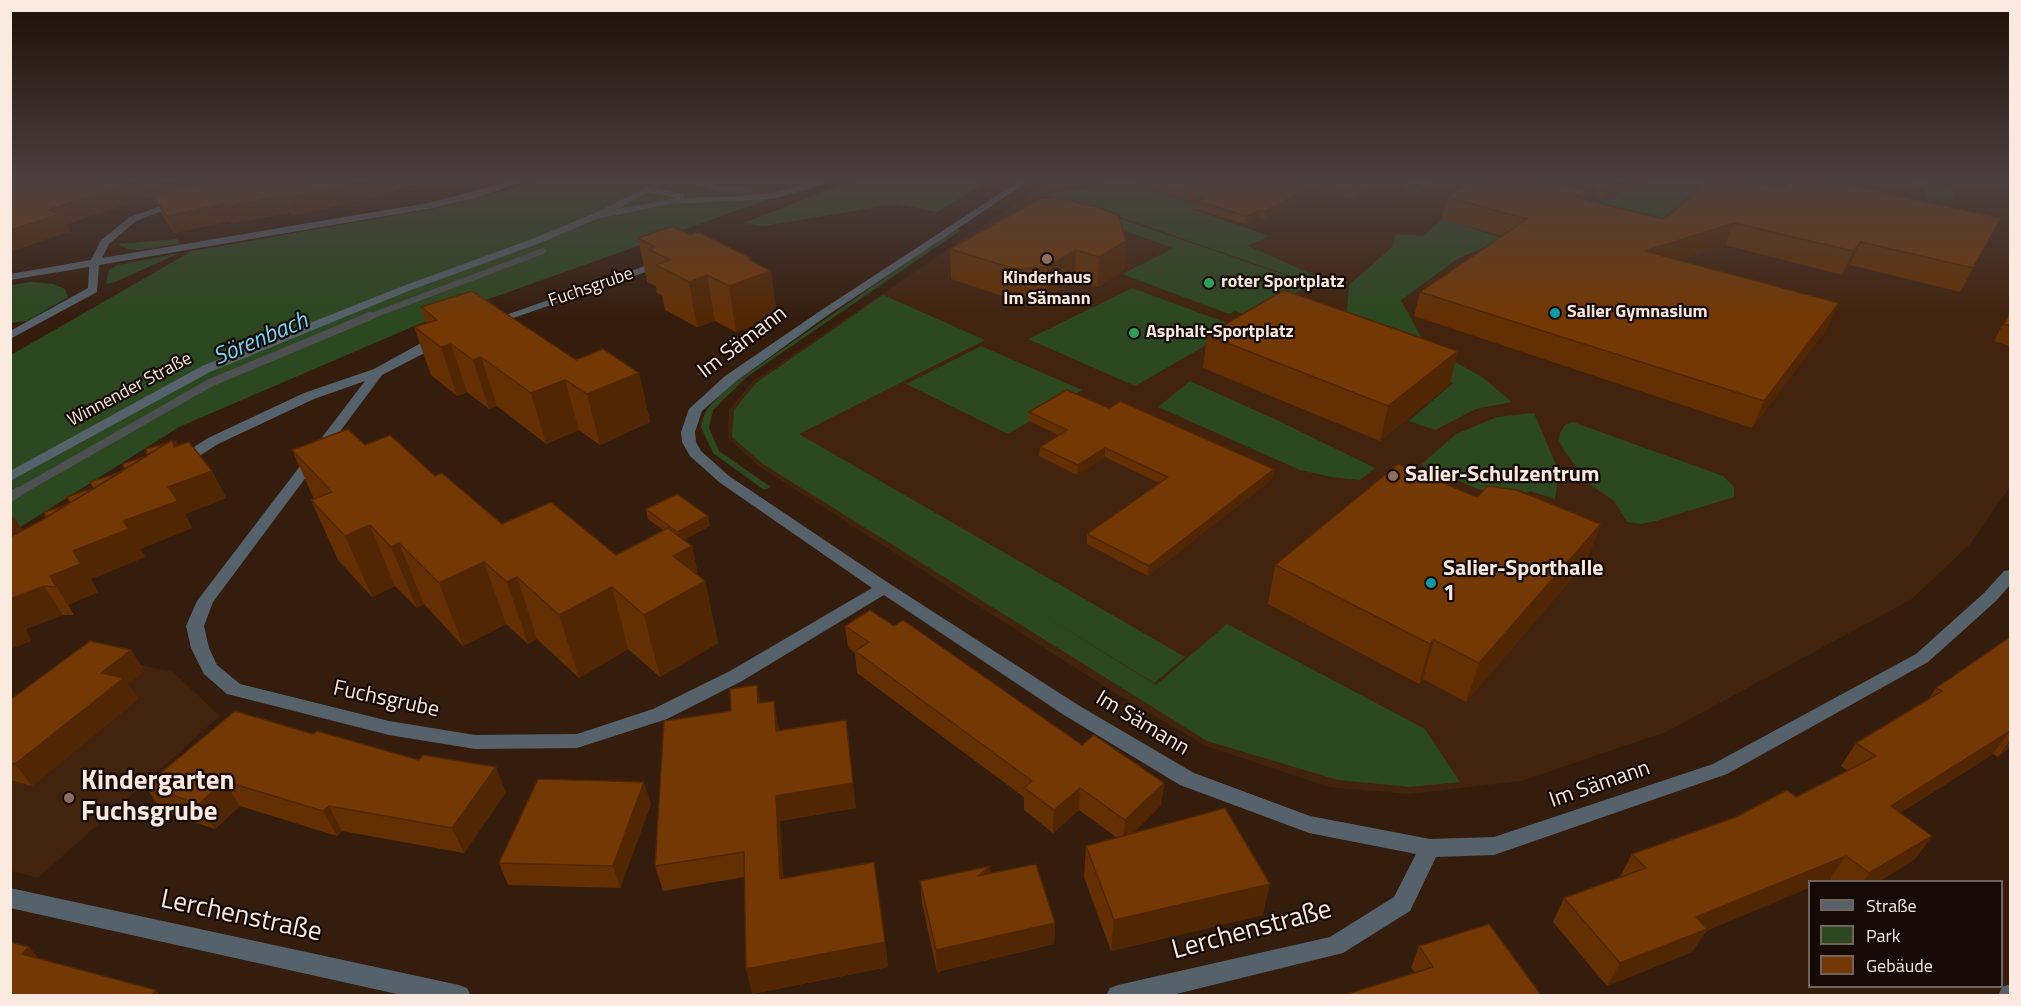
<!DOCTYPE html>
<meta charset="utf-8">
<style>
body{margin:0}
#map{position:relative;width:2021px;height:1006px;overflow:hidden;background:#351d0d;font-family:"Titillium Web",sans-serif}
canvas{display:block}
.frame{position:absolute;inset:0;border:12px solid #fae9df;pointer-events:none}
.legend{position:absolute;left:1808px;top:880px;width:195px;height:108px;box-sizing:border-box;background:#150a05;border:2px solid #71635c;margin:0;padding:8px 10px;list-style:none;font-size:18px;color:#fae9df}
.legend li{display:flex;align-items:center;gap:12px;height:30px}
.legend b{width:30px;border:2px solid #71635c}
</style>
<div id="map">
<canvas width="2021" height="1006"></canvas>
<div class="frame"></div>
<ul class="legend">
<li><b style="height:8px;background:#55626b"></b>Straße</li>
<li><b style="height:16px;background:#2b4820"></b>Park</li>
<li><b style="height:16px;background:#743804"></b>Gebäude</li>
</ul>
</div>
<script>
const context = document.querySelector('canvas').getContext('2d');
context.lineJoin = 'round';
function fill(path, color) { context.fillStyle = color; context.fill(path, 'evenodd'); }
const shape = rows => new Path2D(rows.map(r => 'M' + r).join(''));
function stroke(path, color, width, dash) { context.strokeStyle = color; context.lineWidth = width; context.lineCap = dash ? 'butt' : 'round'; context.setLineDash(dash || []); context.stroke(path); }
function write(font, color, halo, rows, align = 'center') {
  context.font = font + ' "Titillium Web",sans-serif'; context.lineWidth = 4.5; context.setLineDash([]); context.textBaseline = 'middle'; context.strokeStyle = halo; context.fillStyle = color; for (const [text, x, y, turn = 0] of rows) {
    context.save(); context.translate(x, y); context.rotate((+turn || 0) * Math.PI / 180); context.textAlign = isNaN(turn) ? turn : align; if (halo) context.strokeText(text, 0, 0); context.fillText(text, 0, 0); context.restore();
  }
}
fill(shape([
 [1052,179,2010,179,2010,487,1970,544,1912,599,1666,732,1521,781,1408,794,1329,787,1206,746,1104,686,757,465,728,438,729,410,753,381],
 [101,656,173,672,220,716,38,878,11,871,11,725]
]), '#41230e');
fill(shape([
 [538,179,825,179,419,324,179,427,11,533,11,355,192,251,436,208,514,188],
 [855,179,991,179,937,212,897,204,763,226,744,223],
 [1102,179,1157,179,1141,187,1200,205,1195,210,1269,236,1248,246,1334,284,1328,289,1083,204,1052,208,1051,193,1086,189],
 [1409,179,1442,179,1417,194,1405,189,1400,184],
 [1473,179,1548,179,1578,200,1512,195,1466,226,1504,239,1457,259,1401,300,1422,339,1356,325,1347,311,1349,285,1392,247,1396,234,1423,236,1459,205,1448,199],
 [1612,179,1713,179,1708,193,1684,199,1671,220,1634,215,1602,203,1618,195,1583,183],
 [1910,179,1923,179,1951,188,1955,194,1953,199,1942,201,1926,199,1924,190,1913,184],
 [1080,205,1311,284,1254,318,1235,311,1229,314,1122,274,1174,248,1067,211],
 [955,229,961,230,748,376,713,410,709,428,719,451,771,487,764,490,713,453,701,427,703,418,707,409,728,387],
 [177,239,180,244,139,250,128,249,118,244],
 [180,253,115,282,106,284,109,270,118,265],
 [31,282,53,284,65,289,68,297,27,321,11,323,11,285],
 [1132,288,1238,327,1135,386,1028,339],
 [883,295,985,340,799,434,1185,657,1154,683,1040,613,1156,685,1227,624,1425,729,1460,782,1410,787,1338,780,1207,741,763,464,732,437,734,410,756,383],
 [981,346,1082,390,1008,434,906,384],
 [1371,353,1446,357,1482,377,1512,402,1476,409,1435,430,1409,421,1453,383],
 [1190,381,1279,421,1375,468,1360,480,1331,477,1300,470,1158,407],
 [1534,413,1559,472,1555,499,1530,491,1509,502,1421,465,1456,434,1497,417],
 [1573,422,1723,476,1734,487,1734,497,1656,521,1642,524,1627,522,1614,501,1588,483,1564,450,1559,441,1560,432,1566,424]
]), '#2b4820');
stroke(shape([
 [366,318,543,251]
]), '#4d5050', 6);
stroke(shape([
 [15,494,210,383,370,316]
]), '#4d5050', 8);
stroke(shape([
 [10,497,18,492]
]), '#4d5050', 10);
fill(shape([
 [517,179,530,179,479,197,433,208,99,265,97,292,10,339,10,331,88,288,89,267,10,280,10,274,91,260,101,240,130,217,175,201,183,203,136,221,109,244,102,258,433,202,517,179],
 [670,179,688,179,719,185,749,187,754,190,749,193,719,191,670,179],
 [827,179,842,179,772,199,670,204,596,219,591,216,596,213,677,198,648,192,646,190,651,187,684,194,684,198,744,196,772,193,827,179],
 [1022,179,1032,179,828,315,735,382,702,411,695,432,696,442,701,451,729,476,890,584,1078,705,1194,773,1310,816,1430,839,1494,837,1713,764,1916,654,1984,593,2004,571,2010,570,2010,585,1996,601,1928,662,1727,774,1494,855,1436,857,1410,911,1343,953,1168,996,1106,996,1110,988,1118,985,1330,937,1394,897,1416,854,1309,833,1180,785,1064,715,884,595,742,681,667,719,577,748,475,749,389,735,227,694,204,674,191,648,186,626,197,601,365,381,314,399,218,444,184,466,174,466,172,463,174,460,208,438,304,393,374,369,421,343,438,337,444,341,442,344,382,375,213,602,204,626,209,648,217,665,240,684,389,721,475,735,577,734,653,709,730,671,872,588,719,482,690,456,682,442,681,432,689,409,725,376,820,311,1022,179],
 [662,260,667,263,666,265,496,324,488,324,486,322,662,260],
 [10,888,459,985,467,988,471,996,406,996,10,908,10,888],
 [2010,984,2010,996,1998,996,2002,987,2010,984]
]), '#55626b');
fill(shape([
 [663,179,674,179,599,218,540,243,411,290,210,372,10,481,10,471,202,366,403,286,532,239,593,214,663,179]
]), '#55626b');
fill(shape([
 [10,179,431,179,367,199,294,215,291,212,232,224,230,221,174,233,162,214,158,205,157,205,151,196,67,224,70,231,10,252],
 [1143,179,1409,179,1377,197,1369,195,1357,201,1319,191,1264,219,1259,217,1245,224,1196,209,1197,203,1143,186],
 [1587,179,1648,179,1602,202],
 [1783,189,2001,218,1960,292,1850,265,1842,275,1725,245,1679,260,1828,327,1752,428,1414,316,1420,292,1502,236,1442,219,1447,197,1584,199,1664,219],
 [690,235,751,258,752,262,771,271,777,316,736,332,715,321,697,327,665,310,662,295,657,293,656,286,647,282,638,238],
 [1126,241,1124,270,1098,287,1075,280,1047,297,1014,300,951,279,950,249],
 [421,307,576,360,639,373,650,422,600,445,579,430,546,444,497,406,489,409,467,392,457,396,431,375,414,327,426,323],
 [2010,311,2010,346,1994,341],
 [1207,335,1450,384,1380,441,1203,368],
 [1109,408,1274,469,1272,479,1148,576,1087,544,1087,534,1159,483,1105,457,1077,475,1039,456,1040,447,1058,435,1029,421,1029,412],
 [176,441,178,445,212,471,226,498,185,514,192,528,140,549,145,557,91,579,98,592,68,605,74,615,63,615,26,629,31,641,10,649,10,517,14,517,23,531,46,517,147,455],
 [365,445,435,476,502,524,616,555,663,530,648,519,646,509,710,526,683,540,692,546,698,575,705,581,718,643,660,677,628,649,579,678,537,639,528,644,506,624,463,646,424,604,417,608,395,586,372,597,338,560,311,500,314,499,292,450],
 [1477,497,1601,524,1586,562,1466,702,1423,679,1419,684,1268,604,1275,565],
 [845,626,894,626,1082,745,1164,783,1161,805,1133,833,1263,915,1111,951,1084,877,1086,846,1116,837,1079,810,1053,833,1024,810,1024,797,857,673,855,653,848,647],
 [2010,637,2010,747,1998,757,1993,754,1900,813,1932,836,1915,859,1878,882,1833,882,1830,879,1824,882,1809,882,1706,931,1692,952,1607,986,1553,922,1564,898,1620,877,1632,854,1796,797,1848,771,1841,766,1856,743,1928,700,1936,688],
 [131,650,144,671,128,684,138,699,32,786,10,780,10,700],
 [761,703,778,725,779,730,856,808,780,821,783,879,885,942,888,967,752,994,744,877,663,891,655,866,731,711],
 [235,711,506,792,464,853,342,831,337,836,240,806,215,829,162,811,145,786],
 [651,804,620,888,508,885,499,863],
 [990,874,1055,923,1054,944,937,972,922,903,920,881],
 [1419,946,1542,996,1415,973,1411,968]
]), '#643003');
fill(shape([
 [10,179,71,179,10,195],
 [143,179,151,196,67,224,70,231,10,252,10,230,48,210],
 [181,179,266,179,154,197,158,205,157,205,149,188,167,182],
 [372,179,431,179,367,199,294,215,288,198],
 [1397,179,1409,179,1377,197,1378,189],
 [1624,179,1648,179,1602,202,1606,188],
 [1320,183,1319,191,1264,219,1265,211],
 [1371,187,1369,195,1357,201,1358,194],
 [1586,191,1579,213,1574,197],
 [285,195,291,212,232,224,225,207],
 [223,204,230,221,174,233,166,216],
 [1260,210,1259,217,1245,224,1246,216],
 [1734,223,1725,245,1637,274,1645,251],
 [1126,241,1124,270,1098,287,1099,257],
 [1861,242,1850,265,1842,275,1853,251],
 [1076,250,1075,280,1047,297,1047,267],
 [751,258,754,277,771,271,777,316,736,332,729,286,748,259],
 [707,275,715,321,697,327,689,282],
 [1839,303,1828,327,1752,428,1764,401],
 [451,344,467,392,457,396,441,347],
 [1458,351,1450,384,1380,441,1388,406],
 [481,357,497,406,489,409,473,360],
 [639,373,650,422,600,445,587,394],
 [565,380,579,430,546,444,531,393],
 [176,441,181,450,54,531,173,443],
 [1105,448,1105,457,1077,475,1078,465],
 [1274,469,1272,479,1148,576,1149,566],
 [212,471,226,498,185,514,192,528,140,549,145,557,91,579,98,592,68,605,74,615,50,576,73,551,123,521,168,487],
 [708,516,710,526,679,542,677,532],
 [14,517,32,545,10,558,10,519],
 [1601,524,1586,562,1466,702,1479,663],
 [370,525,395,586,372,597,345,536],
 [399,543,424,604,417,608,391,547],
 [692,546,700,584,705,581,718,643,660,677,644,615,673,556],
 [484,562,506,624,463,646,439,583],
 [517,577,537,639,528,644,507,582],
 [44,586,63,615,26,629,31,641,10,649,10,599],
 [612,587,628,649,579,678,559,615],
 [1434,640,1423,679,1419,684,1430,644],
 [131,650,144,671,128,684,138,699,32,786,15,764,101,673],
 [757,685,762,710,758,703],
 [774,701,778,725,780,756,776,731],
 [846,720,856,808,780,821,785,904,780,879,776,796],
 [2010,731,1993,754,1874,829,1891,806],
 [2010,740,2010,747,1998,757],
 [496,767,506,792,464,853,452,828],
 [224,781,240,806,215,829,199,804],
 [644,782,651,804,620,888,613,866],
 [1164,783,1161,805,1123,843,1125,820],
 [1080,788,1079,810,1053,833,1054,810],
 [329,806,342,831,337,836,323,811],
 [1932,836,1915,859,1878,882,1863,882,1869,873],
 [1846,856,1830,879,1824,882,1809,882,1809,888,1706,931,1692,952,1607,986,1620,963,1696,917],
 [990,866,991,888,978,876],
 [1270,884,1263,915,1111,951,1114,920],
 [1055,923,1054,944,937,972,936,950],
 [885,942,888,967,752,994,746,969],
 [29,947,48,969,22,954],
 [156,990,160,996,151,996]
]), '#512703');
const building = shape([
 [35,179,181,179,167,182,149,188,143,179,48,210,61,214,10,230,10,186,35,179],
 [224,179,372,179,362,182,288,198,285,195,225,207,223,204,166,216,154,197,174,190,224,179],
 [1145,179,1397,179,1378,189,1371,187,1358,194,1320,183,1265,211,1260,210,1246,216,1197,201,1205,198,1145,179],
 [1478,179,1536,179,1586,191,1574,197,1664,219,1712,179,1737,179,1783,189,1793,179,1821,179,2001,218,1973,268,1861,242,1853,251,1734,223,1645,251,1839,303,1764,401,1420,292,1527,219,1447,197,1478,179],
 [1601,179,1624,179,1606,188,1601,179],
 [1041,198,1064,199,1101,208,1118,215,1126,241,1099,257,1076,250,1047,267,1015,269,950,249,1041,198],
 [673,226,690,235,698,232,751,258,748,259,771,271,729,286,707,275,689,282,656,265,670,260,648,249,655,247,638,238,673,226],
 [1284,290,1458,351,1388,406,1207,335,1284,290],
 [472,291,576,360,603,349,639,373,587,394,565,380,531,393,481,357,473,360,451,344,441,347,414,327,437,320,421,307,472,291],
 [2010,312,2010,326,2004,324,2010,312],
 [1067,390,1109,408,1120,401,1274,469,1149,566,1087,534,1168,477,1105,448,1078,465,1040,447,1067,430,1029,412,1067,390],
 [348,429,365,445,390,435,435,476,442,473,502,524,551,502,616,555,668,528,692,546,673,556,705,581,644,615,612,587,559,615,517,577,507,582,484,562,439,583,399,543,391,547,370,525,345,536,311,500,332,492,292,450,348,429],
 [172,440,174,447,189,442,212,471,168,487,178,501,123,521,129,529,73,551,81,564,50,576,56,587,44,586,10,599,10,537,42,520,172,440],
 [167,443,147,455,146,449,167,443],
 [147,456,125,469,122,464,147,456],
 [1398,464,1477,497,1488,486,1517,490,1601,524,1479,663,1434,640,1430,644,1275,565,1398,464],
 [121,472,70,503,67,497,93,488,90,482,121,472],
 [677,494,708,516,677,532,646,509,677,494],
 [67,505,46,517,44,512,67,505],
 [870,610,894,626,903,620,1082,745,1094,735,1164,783,1125,820,1080,788,1054,810,1024,788,1032,781,855,651,869,642,845,626,870,610],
 [2010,637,2010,731,1891,806,1932,836,1869,873,1846,856,1696,917,1707,929,1620,963,1564,898,1646,868,1632,854,1736,817,1787,790,1796,797,1876,756,1856,743,1942,691,1936,688,2010,637],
 [90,641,131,650,101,673,124,678,15,764,10,763,10,700,90,641],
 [757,685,758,703,774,701,776,731,846,720,853,783,776,796,780,879,874,862,885,942,746,969,744,852,655,866,664,721,731,711,730,689,757,685],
 [235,711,313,734,317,731,419,760,423,755,496,767,452,828,329,806,323,811,224,781,199,804,145,786,235,711],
 [538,779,644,782,613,866,499,863,538,779],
 [1225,808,1270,884,1114,920,1086,846,1225,808],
 [1036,864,1055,923,936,950,920,881,990,866,978,876,1036,864],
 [1489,924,1542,996,1341,996,1433,967,1419,946,1489,924],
 [10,942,29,947,22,954,156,990,151,996,10,996,10,942]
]);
fill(building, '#743804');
stroke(building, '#512703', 1.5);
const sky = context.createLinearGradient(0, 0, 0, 320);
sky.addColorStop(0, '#1d1007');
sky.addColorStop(0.56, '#4b4040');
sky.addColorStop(1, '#4b404000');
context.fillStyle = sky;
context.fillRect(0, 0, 2021, 320);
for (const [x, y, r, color] of [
 [1047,259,6,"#8d6e63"],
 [1209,283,6,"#2e9e5b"],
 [1555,313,6,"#0f9aa8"],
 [1134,333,6,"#2e9e5b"],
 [1393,476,6,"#8d6e63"],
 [1431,583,6,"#0f9aa8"],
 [69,798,6,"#8d6e63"]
]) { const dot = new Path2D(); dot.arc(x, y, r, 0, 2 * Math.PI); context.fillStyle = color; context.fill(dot); stroke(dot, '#150a05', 2); }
write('bold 18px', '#fae9df', '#150a05', [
 ["Kinderhaus",1047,279,"center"],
 ["Im Sämann",1047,300,"center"],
 ["roter Sportplatz",1221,283],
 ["Salier Gymnasium",1567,313],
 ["Asphalt-Sportplatz",1146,333]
], 'left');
write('18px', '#fae9df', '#150a05', [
 ["Fuchsgrube",591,288,-19],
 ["Winnender Straße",130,390,-28]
]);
write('22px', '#fae9df', '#150a05', [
 ["Im Sämann",743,343,-37],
 ["Fuchsgrube",386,700,12],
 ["Im Sämann",1142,724,31],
 ["Im Sämann",1600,785,-19]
]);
write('bold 22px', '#fae9df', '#150a05', [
 ["Salier-Schulzentrum",1405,476],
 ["Salier-Sporthalle",1443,570],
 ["1",1443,595]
], 'left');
write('italic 24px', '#72d4f8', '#150a05', [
 ["Sörenbach",261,340,-23]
]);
write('bold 27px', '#fae9df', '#150a05', [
 ["Kindergarten",81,782],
 ["Fuchsgrube",81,813]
], 'left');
write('27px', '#fae9df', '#150a05', [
 ["Lerchenstraße",241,917,12],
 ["Lerchenstraße",1252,931,-15]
]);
</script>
